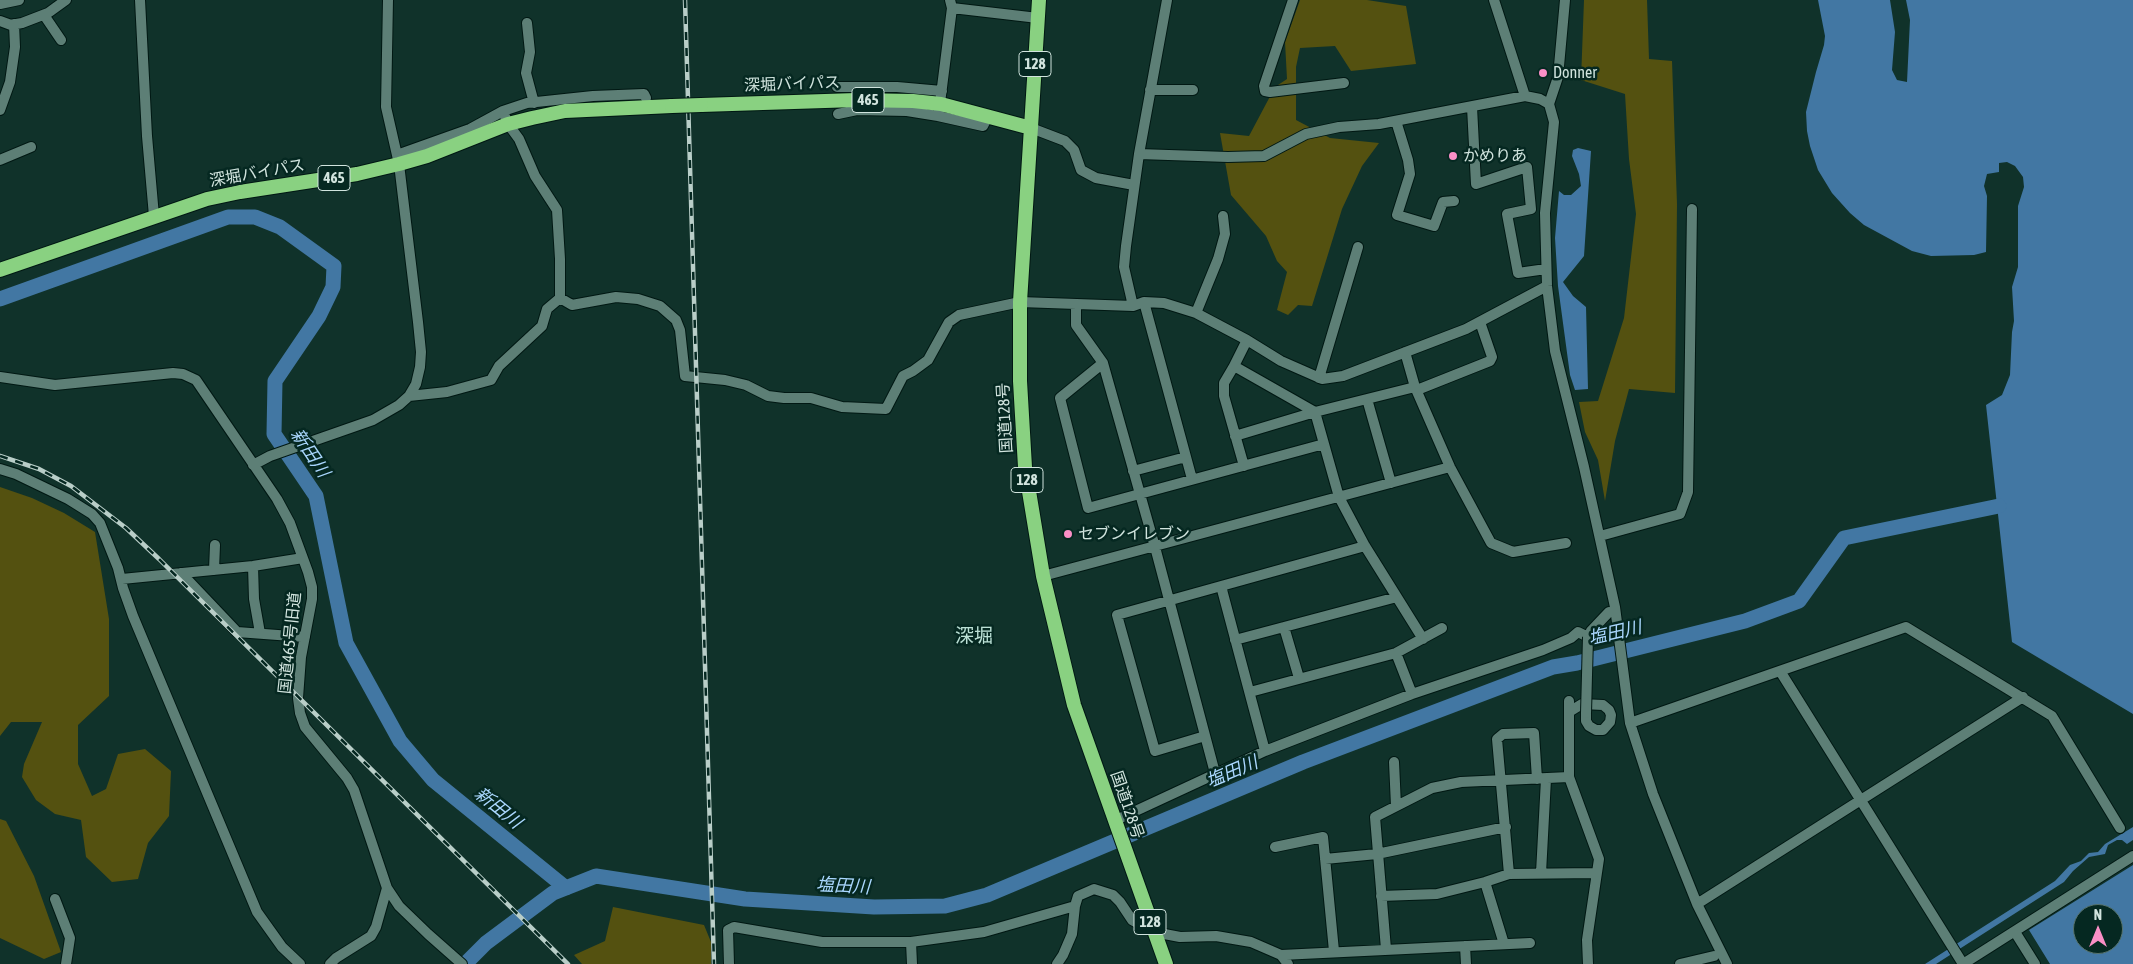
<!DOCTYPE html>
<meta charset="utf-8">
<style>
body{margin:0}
#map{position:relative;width:2133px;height:964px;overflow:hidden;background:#10322a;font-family:"Asap Condensed",sans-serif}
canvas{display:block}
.north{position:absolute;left:2073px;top:904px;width:50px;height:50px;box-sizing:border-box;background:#052821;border:1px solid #57736d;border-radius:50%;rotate:0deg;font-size:14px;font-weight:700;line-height:20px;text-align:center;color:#d1e4de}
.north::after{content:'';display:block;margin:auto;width:18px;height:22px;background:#fa8fc6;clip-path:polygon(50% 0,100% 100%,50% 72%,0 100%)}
</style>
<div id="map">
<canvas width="2133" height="964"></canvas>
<div class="north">N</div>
</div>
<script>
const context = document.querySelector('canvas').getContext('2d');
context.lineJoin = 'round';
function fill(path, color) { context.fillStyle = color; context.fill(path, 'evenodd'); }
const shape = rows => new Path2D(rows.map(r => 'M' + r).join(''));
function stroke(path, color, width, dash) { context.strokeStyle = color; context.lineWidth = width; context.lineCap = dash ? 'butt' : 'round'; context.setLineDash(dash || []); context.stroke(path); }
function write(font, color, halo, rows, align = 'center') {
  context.font = font + ' "Asap Condensed","Noto Sans JP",sans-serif'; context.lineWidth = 5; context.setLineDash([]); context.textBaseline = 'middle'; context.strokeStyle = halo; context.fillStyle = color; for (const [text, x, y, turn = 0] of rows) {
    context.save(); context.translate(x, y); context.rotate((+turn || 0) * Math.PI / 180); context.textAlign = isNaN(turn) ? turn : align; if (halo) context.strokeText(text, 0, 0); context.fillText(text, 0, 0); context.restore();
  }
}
fill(shape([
 [1300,0,1367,0,1406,6,1416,64,1351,71,1335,46,1300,48,1296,67,1296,120,1330,138,1379,143,1362,166,1342,209,1312,306,1298,305,1288,315,1277,310,1287,272,1277,261,1266,236,1231,195,1220,133,1249,136,1275,87,1287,79,1285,42],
 [1584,0,1647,0,1649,59,1672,61,1677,204,1675,393,1629,389,1615,441,1605,501,1598,460,1585,432,1579,402,1598,401,1624,318,1636,214,1629,159,1625,94,1581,80],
 [0,487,32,498,64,513,95,532,109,619,109,696,78,725,78,764,92,796,106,789,118,754,145,749,171,771,169,816,148,843,138,879,112,882,86,857,81,820,55,814,36,800,22,777,24,764,42,722,11,722,0,736],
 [0,819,6,821,34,876,61,952,44,959,0,938],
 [613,907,704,925,711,942,711,964,582,964,574,955,605,941]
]), '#545110');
fill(shape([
 [1818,0,2133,0,2133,714,2012,642,1986,405,2002,395,2010,375,2012,332,2014,321,2012,287,2018,267,2018,206,2024,187,2023,177,2015,166,2007,162,1999,163,1999,172,1987,174,1984,186,1987,196,1986,252,1974,255,1931,256,1912,251,1864,225,1850,213,1832,193,1818,170,1810,146,1807,131,1806,112,1816,72,1824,45,1825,36],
 [1578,148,1591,151,1584,256,1563,282,1573,296,1586,307,1588,389,1575,390,1570,375,1558,286,1555,238,1559,191,1564,195,1571,195,1581,186,1579,174,1572,156,1573,150],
 [2133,827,2133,840,2127,844,2122,840,2117,840,2108,845,2105,854,2089,857,2073,871,2064,882,1936,964,1925,964,2055,881,2070,865,2081,861,2089,853,2098,852,2105,844],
 [2133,865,2133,964,2050,964,2029,930],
 [2083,914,2113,914,2113,944,2083,944]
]), '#4277a3');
fill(shape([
 [1890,0,1906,0,1910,20,1907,82,1897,80,1892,70,1895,32]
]), '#10322a');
stroke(shape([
 [0,299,228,217,255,217,280,227,334,266,333,287,319,316,275,381,274,434,316,496,346,643,400,741,433,780,566,888],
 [465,964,486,943,553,893,596,876,745,899,874,907,945,906,987,895,1303,762,1553,667,1577,663,1745,621,1799,601,1844,538,1999,506]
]), '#4277a3', 15);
const minor = shape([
 [140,0,147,136,154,216],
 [1293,0,1264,86,1265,91,1270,92,1344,83],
 [1494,0,1525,96],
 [0,4,19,0],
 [952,8,1038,18],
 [44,15,61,40],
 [0,21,11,25,22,23,48,13,66,0],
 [527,23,530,52,526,73,534,103],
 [837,87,897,87,942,91],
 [1150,90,1193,90],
 [1549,104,1558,77,1565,0],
 [1472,107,1476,184,1527,167,1531,209,1507,214,1518,273,1546,269],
 [0,110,10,82,15,47,14,24],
 [503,111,508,124,519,139,535,176,557,210,560,259,560,298,572,305,616,297,638,299,660,306,676,320,680,330,685,376,725,380,746,385,768,396,784,398,811,398,842,407,886,409,903,376,913,371,928,360,949,322,959,315,1020,302,1133,306,1144,302,1164,303,1196,313,1247,340,1281,361,1322,379,1343,376,1466,329,1547,286],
 [939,111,952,8,950,0],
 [838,114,857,110,907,111,938,116,983,126,988,116],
 [1396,121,1408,160,1410,174,1397,215,1434,226,1443,202,1454,201],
 [1031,128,1065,141,1074,150,1081,170,1096,178,1134,185],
 [1139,154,1228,157,1264,156,1306,134,1339,127,1379,124,1525,96,1540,99,1549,104,1554,122,1545,213,1547,286,1555,351,1584,467,1615,607,1630,723,1653,794,1697,904,1727,964],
 [397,155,470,129,503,111,527,103,593,96,644,94,646,98],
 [0,160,31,147],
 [1144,302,1192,479],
 [1076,304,1076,325,1103,363,1155,547,1215,773],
 [1133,306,1124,267,1126,246,1139,154,1167,0],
 [1196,313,1218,259,1225,234,1223,216],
 [1247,340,1234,366,1315,412,1339,497,1365,546,1423,639],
 [1405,352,1415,387,1450,467,1491,543,1513,552,1566,543],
 [1103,363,1060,398,1088,508,1324,444],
 [1234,366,1224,383,1224,396,1244,466],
 [0,377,55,385,173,373,183,374,196,380,277,499,290,523,308,572,312,587,312,599,301,657,298,698,300,713,305,727,347,778,354,790,387,888,399,906,428,934,462,964],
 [1319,378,1358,247],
 [1417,390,1490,361,1492,357,1480,322],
 [409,396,447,392,491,380,499,366,542,326,547,309,560,298],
 [1367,399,1391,483],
 [1235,436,1315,412,1415,387],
 [253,465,270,456,373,420,399,405,409,396,416,384,420,367,421,352,418,322,399,164,386,107,388,0],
 [0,469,16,474,68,499,92,514,100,523,118,568,123,588,133,616,257,912,282,947,300,964],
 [1133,471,1186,457],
 [1600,536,1680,514,1688,492,1692,209],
 [253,566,254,599,260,633],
 [214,570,215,545],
 [181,573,237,632,305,637],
 [1043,576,1450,467],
 [122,579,253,566,303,558],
 [1221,586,1265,751],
 [1284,627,1299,678],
 [1235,640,1397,597],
 [1396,653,1412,694],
 [1780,671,1963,964],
 [1250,692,1396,653,1442,628],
 [1569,701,1569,777,1599,859,1587,940,1588,964],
 [1569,712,1582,704,1603,705,1609,710,1611,715,1610,722,1603,730,1596,730,1589,726,1586,721,1586,713],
 [1630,723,1906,627,2052,716,2120,828],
 [1205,736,1155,751,1117,615,1365,546],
 [1394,762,1396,806],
 [1114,821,1265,751,1412,694,1543,650,1571,638,1578,632,1588,637,1591,631,1609,612],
 [1275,847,1323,837,1334,951],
 [1325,859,1377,854,1506,827],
 [1541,873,1546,779],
 [1509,874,1596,873],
 [1485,882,1504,944],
 [1381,896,1437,894,1485,882,1509,874,1497,739,1503,734,1534,733,1537,779],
 [55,899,70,938,66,964],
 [1697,904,2023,697],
 [2015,932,2035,964],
 [911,942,912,964],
 [1465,946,1466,964],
 [1386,949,1375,817,1432,788,1461,782,1569,777],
 [1281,955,1530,943],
 [330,964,336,958,371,936,376,927,387,888],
 [729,964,728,930,734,927,822,942,911,942,984,932,1075,906],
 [1057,964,1063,955,1072,934,1075,906,1078,896,1094,889,1113,895,1120,902,1132,920,1154,932,1180,937,1216,936,1251,942,1281,955,1288,964],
 [1680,964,1714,956],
 [1963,964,2133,856]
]);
const highway = shape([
 [1039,0,1020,302,1020,381,1025,467,1043,576,1074,705,1166,964],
 [701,105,856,100,913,101,941,104,1031,128],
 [0,270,207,199,240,192,357,174,399,164,427,156,508,124,532,118,565,111,672,106]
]);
stroke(minor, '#011813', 12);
stroke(highway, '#011813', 16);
stroke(minor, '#5d7f76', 10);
stroke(highway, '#89d181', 14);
const rail = shape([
 [685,0,714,964],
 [0,456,39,469,71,486,126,528,159,559,568,964]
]);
stroke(rail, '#b9cec8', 4.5);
stroke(rail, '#052821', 2.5, [8]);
const minorBridge = shape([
 [1586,713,1588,637]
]);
const highwayBridge = shape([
 [672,106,701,105]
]);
stroke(minorBridge, '#011813', 12, []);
stroke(highwayBridge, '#011813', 16, []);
stroke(minorBridge, '#5d7f76', 10);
stroke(highwayBridge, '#89d181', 14);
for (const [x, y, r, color] of [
 [1543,73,5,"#fa8fc6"],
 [1453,156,5,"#fa8fc6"],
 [1068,534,5,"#fa8fc6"]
]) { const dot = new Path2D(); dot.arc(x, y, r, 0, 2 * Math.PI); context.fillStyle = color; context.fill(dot); stroke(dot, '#052821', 2); }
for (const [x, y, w] of [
 [1035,64,32],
 [868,100,32],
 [334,178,32],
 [1027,480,32],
 [1150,922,32]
]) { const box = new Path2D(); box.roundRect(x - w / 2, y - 12.5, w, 25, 4); context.fillStyle = '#052821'; context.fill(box); stroke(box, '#d1e4de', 1); }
write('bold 15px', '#d1e4de', null, [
 ["128",1035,64],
 ["465",868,100],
 ["465",334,178],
 ["128",1027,480],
 ["128",1150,922]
]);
write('16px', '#d1e4de', '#052821', [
 ["Donner",1553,73],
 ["かめりあ",1463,156],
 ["セブンイレブン",1078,534]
], 'left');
write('16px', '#d1e4de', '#052821', [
 ["深堀バイパス",792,84,-2],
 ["深堀バイパス",257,173,-10],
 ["国道128号",1005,418,-93],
 ["国道465号旧道",290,643,-84],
 ["国道128号",1127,805,71]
]);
write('italic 18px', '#aad7fe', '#052821', [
 ["新田川",310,453,56],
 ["塩田川",1615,633,-13],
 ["塩田川",1232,772,-23],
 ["新田川",498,808,39],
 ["塩田川",843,886,3]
]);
write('19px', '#bbe0d5', '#052821', [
 ["深堀",974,636]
]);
</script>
